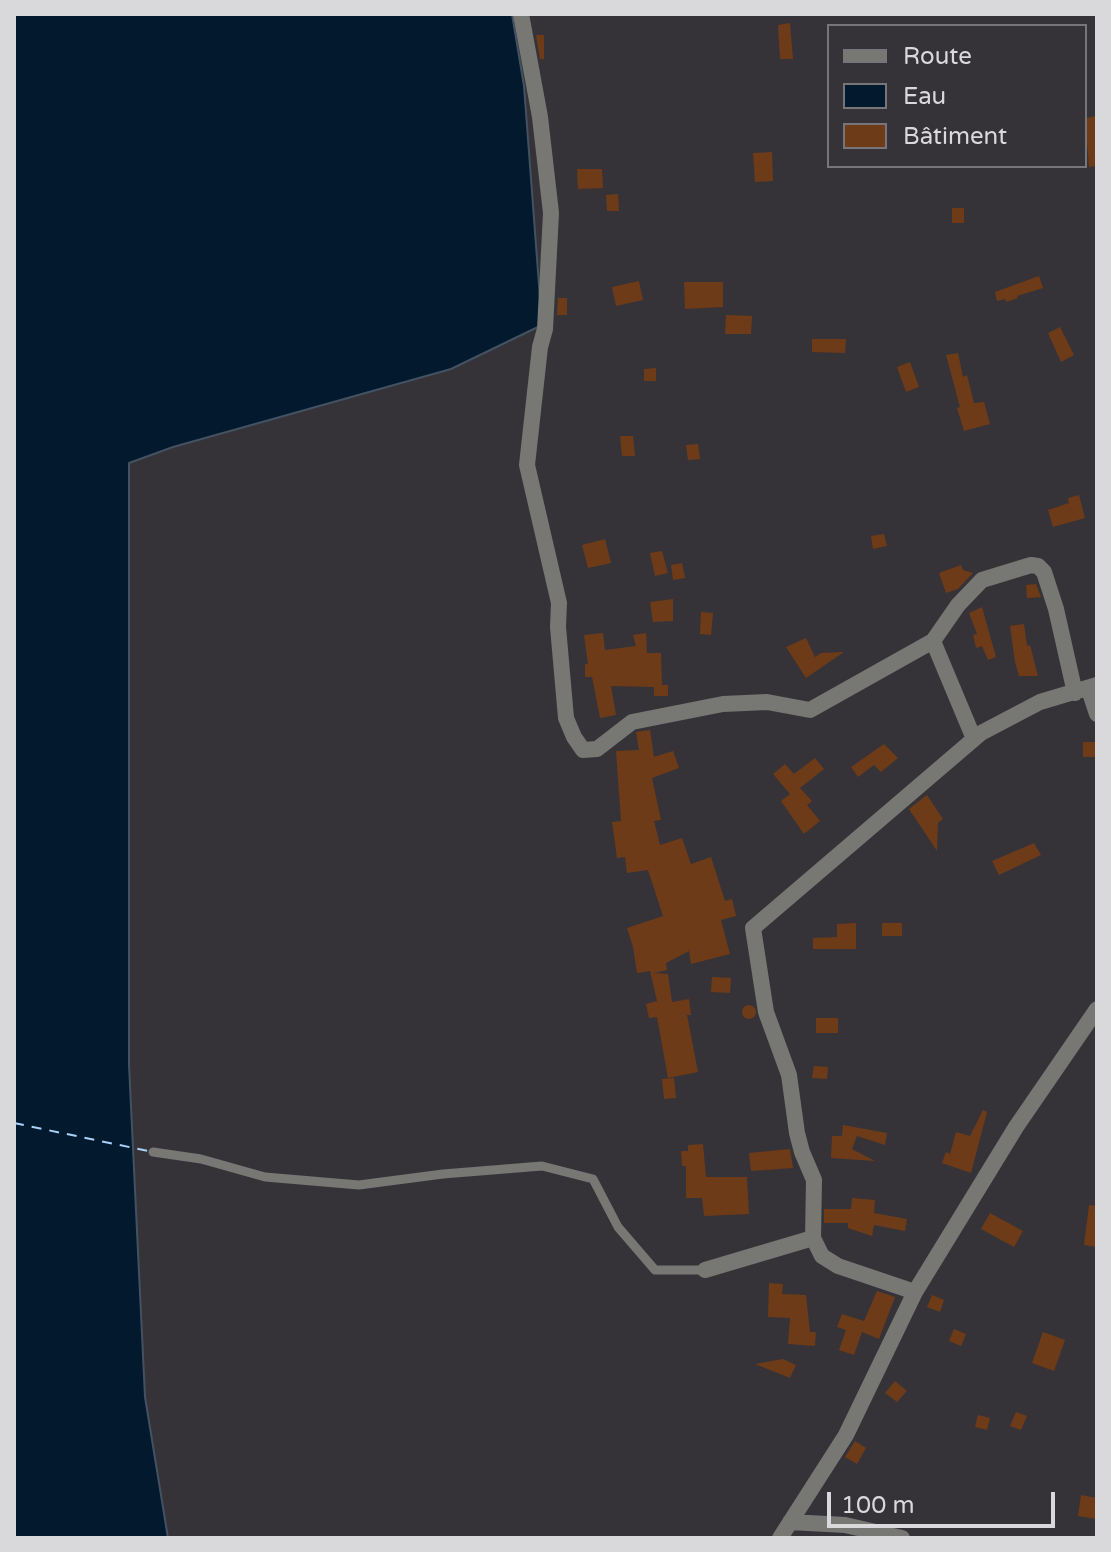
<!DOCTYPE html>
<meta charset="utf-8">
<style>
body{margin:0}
#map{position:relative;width:1111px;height:1552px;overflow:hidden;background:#353338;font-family:"Varela Round",sans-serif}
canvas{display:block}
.frame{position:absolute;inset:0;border:16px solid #d9d8db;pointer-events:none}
.legend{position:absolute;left:827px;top:24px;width:260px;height:144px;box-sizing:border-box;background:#353338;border:2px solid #777579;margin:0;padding:10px 14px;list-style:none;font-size:24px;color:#d9d8db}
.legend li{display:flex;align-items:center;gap:16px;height:40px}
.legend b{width:40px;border:2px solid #777579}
.scale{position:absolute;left:827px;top:1492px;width:228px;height:36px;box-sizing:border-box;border:4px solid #d9d8db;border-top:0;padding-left:10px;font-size:24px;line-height:28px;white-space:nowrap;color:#d9d8db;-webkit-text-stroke:6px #353338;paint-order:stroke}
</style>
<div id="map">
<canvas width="1111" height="1552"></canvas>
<div class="frame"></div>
<ul class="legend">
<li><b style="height:10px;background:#777774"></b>Route</li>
<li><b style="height:22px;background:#02192e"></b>Eau</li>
<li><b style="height:22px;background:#6e3b18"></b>Bâtiment</li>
</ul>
<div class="scale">100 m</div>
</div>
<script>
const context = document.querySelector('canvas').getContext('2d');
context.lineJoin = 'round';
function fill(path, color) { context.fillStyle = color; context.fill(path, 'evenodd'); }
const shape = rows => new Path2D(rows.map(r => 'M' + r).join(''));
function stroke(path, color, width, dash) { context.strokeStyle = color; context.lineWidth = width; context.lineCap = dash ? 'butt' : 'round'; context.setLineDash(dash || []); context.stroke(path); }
const water = shape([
 [14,14,512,14,524,86,542,325,451,369,173,447,129,463,129,1065,145,1397,168,1538,14,1538,14,14]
]);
fill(water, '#02192e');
stroke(water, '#425262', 2);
stroke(shape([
 [14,1123,148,1151]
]), '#a9d1f8', 2, [10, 8]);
fill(shape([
 [790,23,793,59,780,59,778,25],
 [536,35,544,35,544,59,540,59],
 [1097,116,1097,166,1089,167,1085,118],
 [772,152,773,181,755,182,753,153],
 [577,169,602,169,603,188,578,189],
 [618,194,619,211,607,211,606,195],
 [952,208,964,208,964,223,952,223],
 [1039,276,1043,288,1017,296,1018,298,1006,302,1005,299,997,301,995,292],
 [639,281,643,300,616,306,612,287],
 [684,282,723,282,723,307,685,309],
 [558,298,567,298,567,315,557,315],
 [726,315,752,316,751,334,725,334],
 [1060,327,1074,355,1061,362,1048,333],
 [812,339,846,339,845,353,812,352],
 [958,353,963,377,967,375,974,403,984,402,990,424,964,431,957,408,960,407,946,355],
 [910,362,919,387,906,392,897,367],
 [656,368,656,381,644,381,644,369],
 [620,436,633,436,635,456,622,456],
 [698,444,700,459,688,460,686,445],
 [1079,495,1085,518,1053,527,1048,510,1069,503,1068,498],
 [884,534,887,546,873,549,871,536],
 [605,539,611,563,588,568,582,545],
 [662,551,668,573,655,576,650,553],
 [682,563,685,578,673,580,671,565],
 [961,565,963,570,973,573,958,589,946,593,939,573],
 [1036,584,1041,597,1027,598,1026,585],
 [673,599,673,621,653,622,650,602],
 [982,607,996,657,988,660,982,646,976,648,973,635,977,634,969,613],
 [701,612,713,613,711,635,700,634],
 [1024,624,1027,646,1030,645,1038,676,1019,676,1015,662,1010,626],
 [603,633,605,650,636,646,633,635,646,633,647,653,661,653,662,685,668,685,668,696,654,696,654,687,611,686,616,715,600,718,592,677,585,677,585,664,588,664,584,635],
 [806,638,815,657,821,653,844,652,806,678,786,647],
 [650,730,654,757,673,751,679,768,652,778,661,820,654,821,660,845,682,838,691,864,711,857,725,901,732,899,736,916,721,920,730,954,691,964,689,951,666,963,667,970,654,973,668,974,672,1002,689,999,691,1015,687,1015,698,1072,668,1078,657,1017,649,1018,646,1004,657,1001,650,971,637,973,633,947,627,928,663,916,648,870,627,873,625,857,617,858,612,822,621,821,616,751,639,750,636,732],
 [1083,742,1097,742,1097,757,1083,757],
 [884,744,898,758,881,772,874,765,858,777,851,767],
 [815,758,824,769,800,788,812,801,807,805,820,821,804,834,781,801,790,794,773,774,785,764,794,774],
 [927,795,943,819,938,823,937,851,909,809],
 [1034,843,1041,855,999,875,992,861],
 [856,923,856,949,813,949,813,938,837,937,837,924],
 [882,923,902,923,902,936,882,936],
 [712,977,731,978,730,993,711,992],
 '742 1012a7 7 0 1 1 14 0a7 7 0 1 1-14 0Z',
 [816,1018,838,1018,838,1033,816,1033],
 [814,1066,828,1067,827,1079,812,1078],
 [674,1078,676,1098,664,1099,662,1079],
 [983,1110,987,1112,971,1173,942,1163,946,1152,950,1154,956,1132,970,1136],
 [843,1125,887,1133,885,1145,857,1136,852,1149,875,1161,831,1158,832,1136,842,1136],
 [703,1144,706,1177,747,1177,749,1214,704,1216,702,1198,686,1198,686,1166,682,1166,681,1151,688,1151,688,1145],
 [790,1149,793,1168,751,1171,749,1153],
 [852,1198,875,1200,874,1213,907,1219,905,1231,874,1225,872,1236,848,1228,848,1223,824,1223,824,1209,851,1209],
 [1089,1205,1097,1206,1096,1247,1084,1245],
 [990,1213,1023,1231,1014,1247,981,1229],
 [769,1283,783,1284,782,1294,806,1295,810,1332,816,1332,815,1346,788,1344,790,1318,768,1317],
 [877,1291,895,1297,879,1339,862,1332,854,1355,839,1350,846,1330,837,1327,842,1314,864,1321],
 [932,1295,944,1300,940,1312,927,1307],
 [954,1329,966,1334,961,1346,949,1341],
 [1043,1332,1065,1340,1054,1371,1032,1363],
 [783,1359,796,1365,790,1378,755,1364],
 [895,1381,907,1391,897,1402,885,1393],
 [1016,1412,1027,1416,1021,1430,1010,1426],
 [978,1415,990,1418,987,1430,975,1427],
 [855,1441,866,1448,857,1464,845,1457],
 [1081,1495,1097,1498,1096,1519,1078,1516]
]), '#6e3b18');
stroke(shape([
 [153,1152,201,1159,265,1177,359,1185,443,1174,542,1166,593,1179,618,1227,655,1270,705,1270]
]), '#777774', 9);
stroke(shape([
 [521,14,540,117,551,213,545,329,540,347,527,465,559,603,558,627,566,718,574,737,583,750,597,749,632,722,723,704,767,702,810,710,933,641,958,605,982,580,1031,565,1038,566,1044,572,1056,609,1075,693],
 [933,641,974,739],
 [1089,690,1097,714],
 [705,1270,813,1238],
 [915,1292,838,1266,822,1256,813,1238,814,1180,802,1152,797,1133,789,1075,766,1012,753,928,981,733,1040,702,1097,685],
 [790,1522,845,1525,902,1538],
 [780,1538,846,1435,915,1292,1016,1127,1097,1009]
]), '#777774', 16);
</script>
